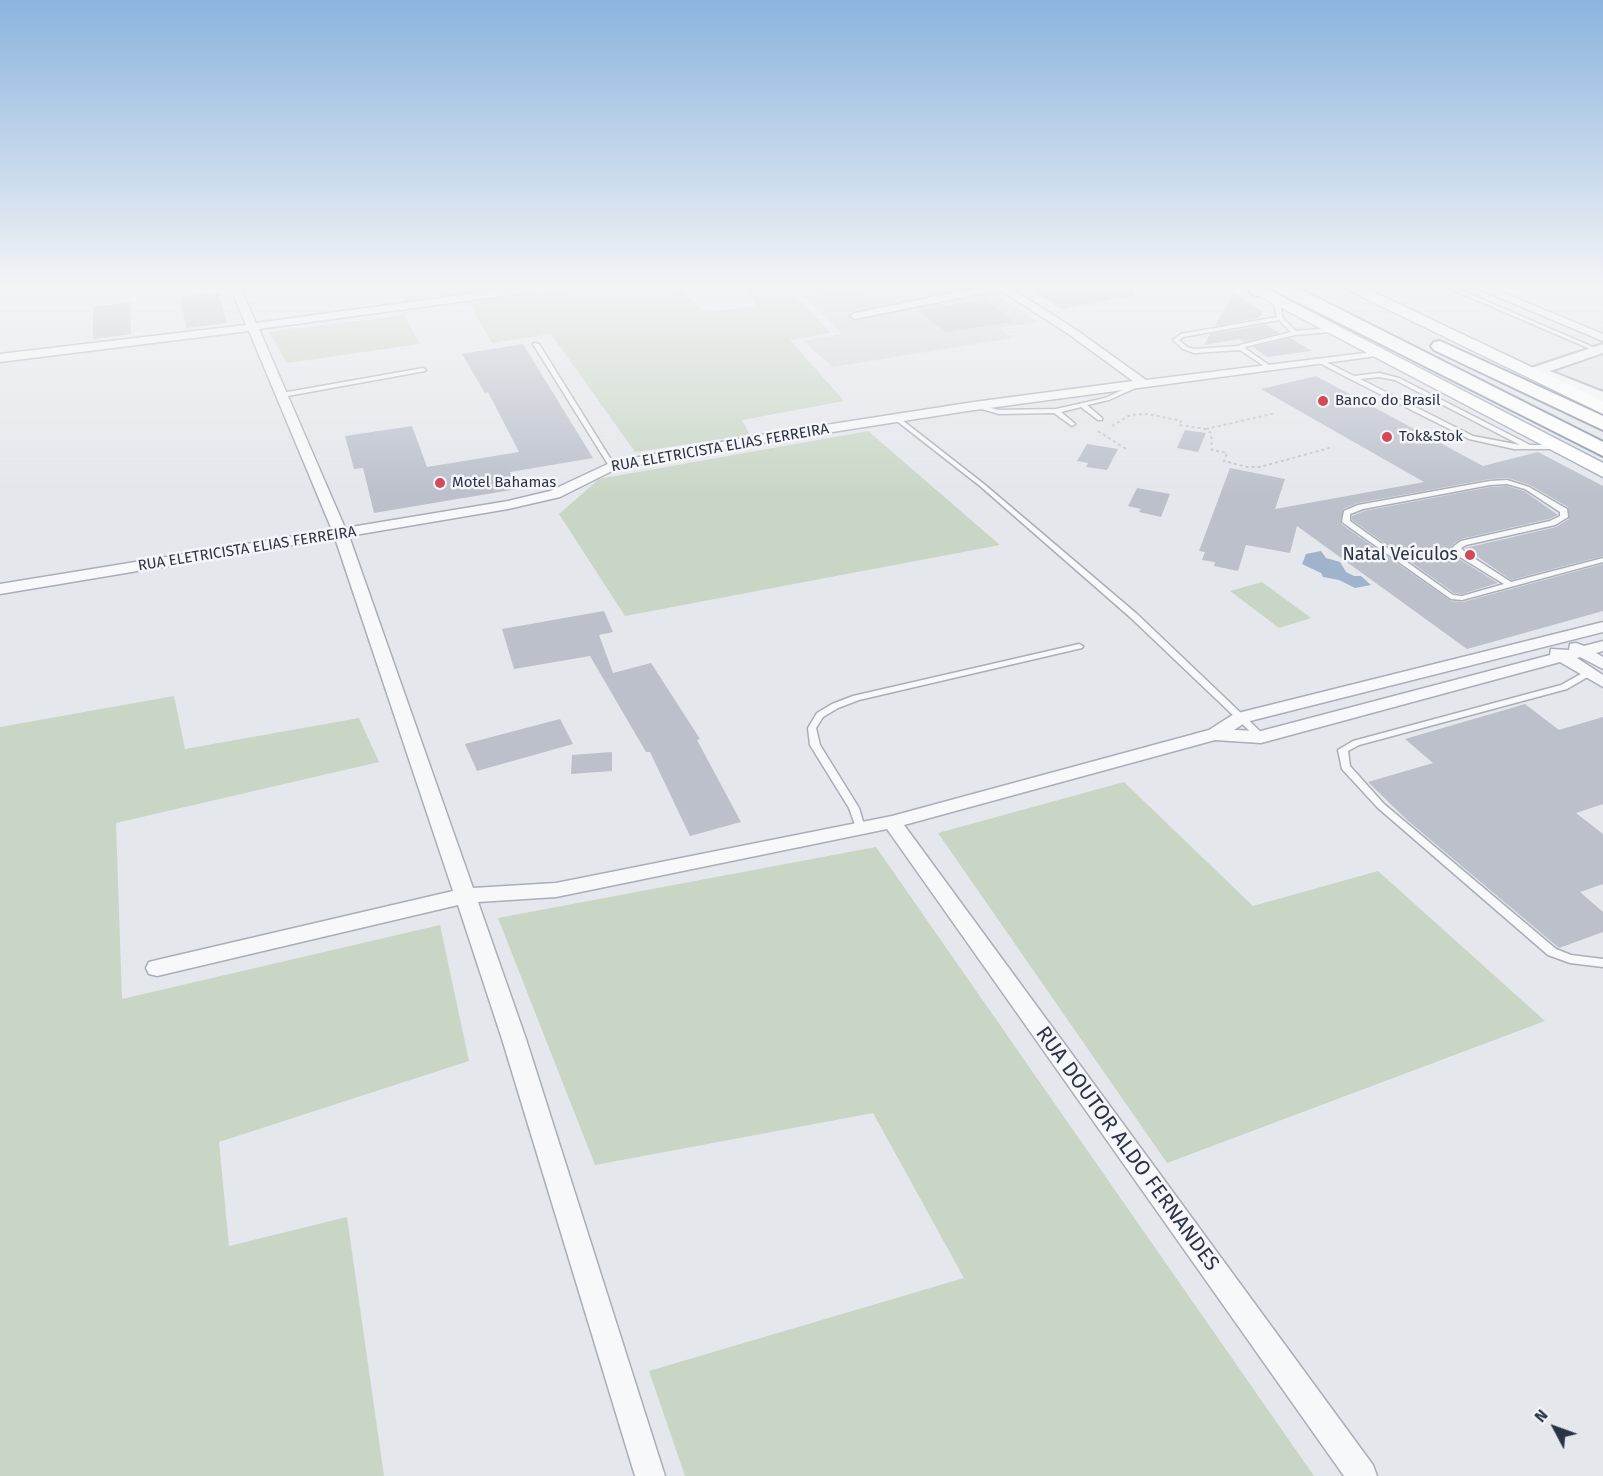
<!DOCTYPE html>
<meta charset="utf-8">
<style>
body{margin:0}
#map{position:relative;width:1603px;height:1476px;overflow:hidden;background:#e4e7ec;font-family:"Fira Sans",sans-serif}
canvas{display:block}
.north{position:absolute;left:1525px;top:1398px;width:60px;height:60px;-webkit-text-stroke:4px #f4f6f9;paint-order:stroke;rotate:311deg;font-size:16px;font-weight:700;line-height:24px;text-align:center;color:#2b3445}
.north::after{content:'';display:block;margin:auto;width:21px;height:27px;background:#2b3445;clip-path:polygon(50% 0,100% 100%,50% 72%,0 100%)}
</style>
<div id="map">
<canvas width="1603" height="1476"></canvas>
<div class="north">N</div>
</div>
<script>
const context = document.querySelector('canvas').getContext('2d');
context.lineJoin = 'round';
function fill(path, color) { context.fillStyle = color; context.fill(path, 'evenodd'); }
const shape = rows => new Path2D(rows.map(r => 'M' + r).join(''));
function stroke(path, color, width, dash) { context.strokeStyle = color; context.lineWidth = width; context.lineCap = dash ? 'butt' : 'round'; context.setLineDash(dash || []); context.stroke(path); }
function write(font, color, halo, rows, align = 'center') {
  context.font = font + ' "Fira Sans",sans-serif'; context.lineWidth = 5; context.setLineDash([]); context.textBaseline = 'middle'; context.strokeStyle = halo; context.fillStyle = color; for (const [text, x, y, turn = 0] of rows) {
    context.save(); context.translate(x, y); context.rotate((+turn || 0) * Math.PI / 180); context.textAlign = isNaN(turn) ? turn : align; if (halo) context.strokeText(text, 0, 0); context.fillText(text, 0, 0); context.restore();
  }
}
fill(shape([
 [890,286,985,286,1038,322,999,328,1012,338,833,367,803,341,842,334,804,296,849,289]
]), '#d2d6de');
fill(shape([
 [395,286,477,286,480,292,405,303],
 [584,286,676,286,705,312,757,306,743,286,818,286,824,291,795,296,831,333,790,340,844,401,742,420,750,435,635,452,551,334,492,343,469,303],
 [404,315,420,344,287,363,269,332],
 [868,431,1000,545,625,616,559,514,599,479],
 [1262,582,1311,618,1279,628,1230,591],
 [174,696,185,749,359,718,379,762,116,823,122,999,440,925,469,1061,219,1142,229,1246,347,1217,384,1476,0,1476,0,727],
 [1124,782,1253,906,1378,871,1545,1021,1167,1163,938,833],
 [876,847,1314,1476,685,1476,649,1371,964,1278,873,1113,595,1165,498,918]
]), '#c9d6c5');
fill(shape([
 [1321,551,1326,558,1340,562,1346,572,1354,576,1361,576,1371,585,1355,588,1339,580,1323,577,1321,573,1302,564,1306,554]
]), '#9fb4cc');
fill(shape([
 [1026,286,1133,286,1134,296,1061,309],
 [218,292,227,323,186,328,180,297],
 [1233,293,1264,312,1258,318,1215,326],
 [985,300,1014,322,946,332,918,310],
 [130,302,131,334,93,339,93,307],
 [1266,325,1280,333,1244,342,1240,339,1204,345,1210,334],
 [1290,338,1312,351,1267,357,1253,347],
 [523,344,593,458,510,472,517,489,374,513,363,468,354,469,345,436,412,426,427,467,519,452,488,392,485,393,462,354],
 [1316,376,1483,466,1538,452,1603,486,1603,556,1511,580,1465,548,1556,527,1569,519,1568,507,1530,485,1508,478,1490,479,1358,503,1343,509,1341,524,1451,601,1463,602,1603,564,1603,611,1467,649,1297,526,1290,553,1246,545,1238,571,1214,566,1215,562,1202,560,1205,552,1199,551,1230,468,1285,479,1275,509,1424,482,1261,389],
 [1185,430,1206,433,1198,452,1177,448],
 [1087,444,1118,449,1107,470,1086,467,1088,463,1077,461],
 [1507,486,1524,491,1558,515,1549,519,1461,539,1453,544,1451,549,1459,559,1498,583,1462,594,1454,593,1352,520,1352,516,1364,511,1490,487],
 [1137,488,1170,494,1161,517,1139,512,1141,509,1128,506],
 [604,611,613,632,599,635,613,673,651,663,700,739,697,740,741,822,690,836,650,752,646,752,590,656,514,669,502,629],
 [1525,704,1559,730,1603,717,1603,804,1576,813,1603,834,1603,884,1580,892,1603,912,1603,932,1559,948,1407,820,1368,782,1433,763,1405,739],
 [560,719,573,744,477,771,465,744],
 [612,752,612,771,571,774,572,755]
]), '#bbc0ca');
const service = shape([
 [1444,286,1451,286,1600,350,1595,351,1444,286],
 [1276,299,1279,301,1283,318,1296,331,1331,328,1334,330,1331,332,1295,335,1245,347,1246,349,1269,365,1270,366,1267,368,1240,350,1194,353,1183,349,1173,340,1181,334,1277,317,1273,301,1276,299],
 [1279,320,1291,332,1240,345,1239,346,1194,349,1187,347,1179,340,1183,337,1279,320],
 [534,343,539,344,615,466,614,467,612,468,609,466,533,344,534,343],
 [1316,359,1320,359,1354,376,1379,373,1399,378,1530,445,1555,445,1558,447,1555,449,1514,449,1469,439,1350,379,1316,361,1316,359],
 [1379,377,1395,380,1520,445,1473,436,1360,379,1379,377],
 [423,368,426,370,425,371,282,397,279,395,282,393,423,368],
 [1140,382,1142,383,1142,385,1109,400,1087,405,1102,418,1102,420,1098,420,1081,407,1061,412,1074,423,1075,424,1072,426,1054,413,999,414,971,406,974,404,999,410,1056,409,1105,398,1140,382],
 [893,416,897,416,984,484,1137,614,1264,735,1265,737,1264,739,1258,739,1131,618,980,486,893,418,893,416],
 [1507,480,1529,487,1567,509,1568,517,1555,525,1466,545,1461,548,1466,553,1511,582,1603,558,1603,562,1462,600,1451,599,1342,522,1344,511,1358,505,1490,481,1507,480],
 [1507,484,1525,489,1560,512,1560,516,1550,521,1461,541,1454,546,1453,548,1460,557,1504,584,1462,596,1453,595,1350,521,1350,514,1363,509,1490,485,1507,484],
 [1079,644,1083,646,1082,648,859,700,838,708,823,717,816,728,820,745,859,808,865,828,860,831,857,830,849,808,810,745,808,728,817,713,832,704,853,696,1079,644],
 [1588,670,1591,671,1592,673,1591,675,1567,689,1359,745,1348,751,1350,766,1384,804,1556,949,1571,955,1603,959,1603,967,1570,963,1548,955,1378,808,1342,769,1338,750,1353,741,1561,685,1588,670]
]);
const minor = shape([
 [230,286,240,286,256,323,528,286,559,286,554,289,259,329,345,528,508,501,550,491,612,462,748,437,974,402,1133,381,1067,333,1003,292,989,292,855,319,850,316,855,313,987,286,1009,287,1075,329,1146,380,1381,351,1383,353,1377,356,974,410,748,445,616,469,560,497,508,509,349,536,473,888,556,883,892,816,1209,730,1234,714,1603,622,1603,632,1246,722,1234,730,1261,731,1550,655,1551,649,1569,650,1570,644,1576,643,1584,646,1603,641,1603,651,1596,653,1603,657,1603,669,1580,657,1577,658,1603,675,1603,687,1560,662,1261,743,1215,740,904,825,1373,1465,1377,1476,1344,1476,887,829,556,897,478,902,526,1039,665,1476,635,1476,502,1039,458,905,157,976,149,974,146,968,149,962,157,960,453,891,335,538,0,594,0,584,332,530,249,331,0,362,0,354,246,325,230,286],
 [1472,286,1487,286,1603,334,1603,341,1472,286]
]);
const tertiary = shape([
 [1603,344,1603,353,1550,371,1603,392,1603,402,1531,374,1529,371,1531,368,1603,344]
]);
const primary = shape([
 [1240,286,1261,286,1603,463,1603,477,1240,286],
 [1340,286,1361,286,1603,401,1603,414,1340,286]
]);
const trunk = shape([
 [1246,286,1263,286,1266,291,1258,296,1252,295,1246,286],
 [1272,286,1294,286,1603,442,1603,456,1274,290,1272,286],
 [1440,341,1603,416,1603,430,1434,350,1431,346,1434,342,1440,341]
]);
stroke(service, '#a9aeb7', 3);
stroke(minor, '#a9aeb7', 3);
stroke(tertiary, '#a9aeb7', 4);
stroke(primary, '#a3abb8', 3);
stroke(trunk, '#8b94a3', 4);
stroke(shape([
 [1112,426,1130,415,1148,414,1181,421,1179,425,1205,429,1211,433,1212,450,1227,453,1224,461,1247,467,1260,467,1333,447],
 [1206,429,1276,413],
 [1098,431,1126,449]
]), '#c2c5cb', 2, [3, 3]);
fill(service, '#f7f8fa');
fill(minor, '#f7f8fa');
fill(tertiary, '#f7f8fa');
fill(primary, '#fff');
fill(trunk, '#fff');
const sky = context.createLinearGradient(0, 0, 0, 493);
sky.addColorStop(0, '#8bb4dd');
sky.addColorStop(0.58, '#f3f4f6');
sky.addColorStop(1, '#f3f4f600');
context.fillStyle = sky;
context.fillRect(0, 0, 1603, 493);
for (const [x, y, r, color] of [
 [1323,401,6,"#d1495b"],
 [1387,437,6,"#d1495b"],
 [440,483,6,"#d1495b"],
 [1470,555,6,"#d1495b"]
]) { const dot = new Path2D(); dot.arc(x, y, r, 0, 2 * Math.PI); context.fillStyle = color; context.fill(dot); stroke(dot, '#f4f6f9', 2); }
write('15px', '#2b3445', '#f4f6f9', [
 ["Banco do Brasil",1335,401],
 ["Tok&Stok",1399,437],
 ["Motel Bahamas",452,483]
], 'left');
write('15px', '#2b3445', '#f4f6f9', [
 ["RUA ELETRICISTA ELIAS FERREIRA",720,448,-10],
 ["RUA ELETRICISTA ELIAS FERREIRA",247,549,-9]
]);
write('18px', '#2b3445', '#f4f6f9', [
 ["Natal Veículos",1458,555]
], 'right');
write('21px', '#2b3445', '#f4f6f9', [
 ["RUA DOUTOR ALDO FERNANDES",1127,1149,54]
]);
</script>
